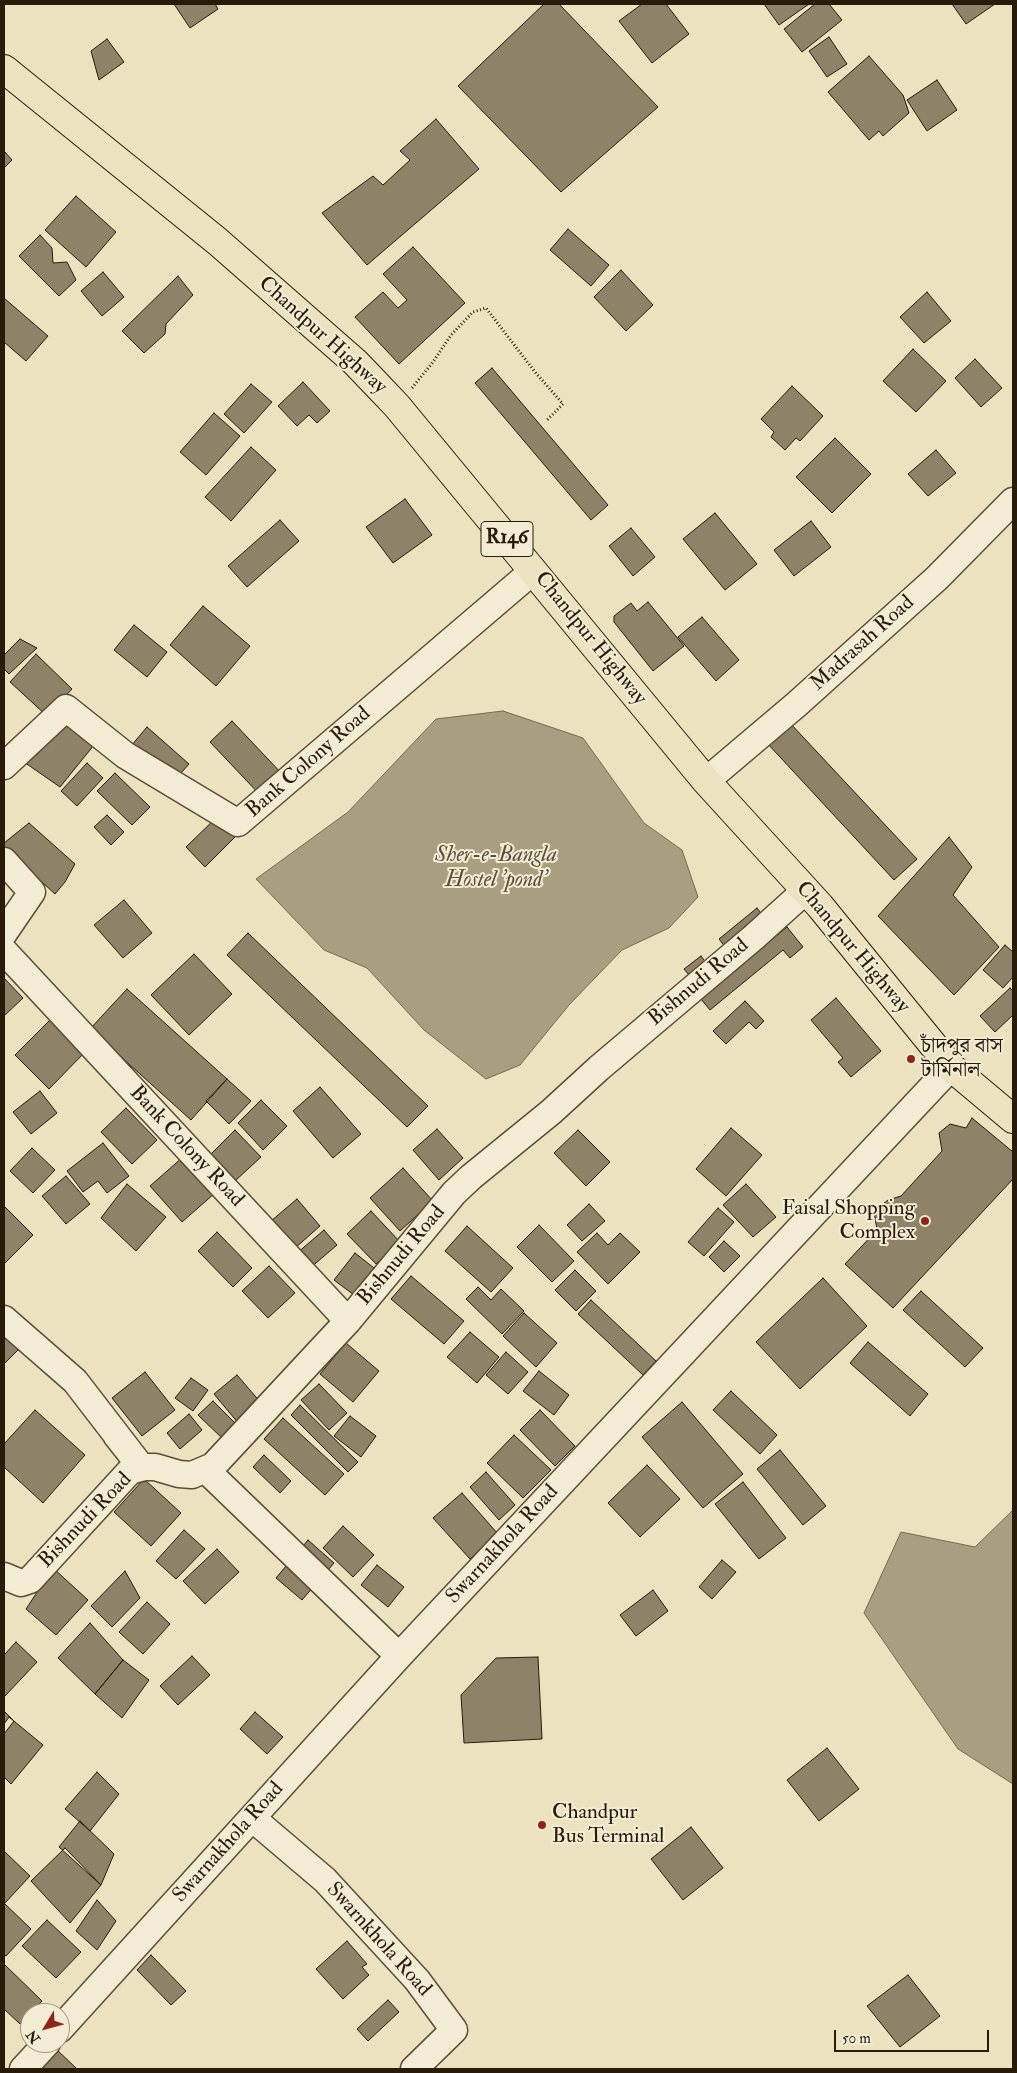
<!DOCTYPE html>
<meta charset="utf-8">
<style>
body{margin:0}
#map{position:relative;width:1017px;height:2073px;overflow:hidden;background:#ece2bf;font-family:"IM FELL Double Pica",serif}
canvas{display:block}
.frame{position:absolute;inset:0;border:5px solid #291b0a;pointer-events:none}
.north{position:absolute;left:20px;top:2003px;width:50px;height:50px;box-sizing:border-box;background:#f3ecd5;border:1px solid #a29884;border-radius:50%;rotate:233deg;font-size:14px;font-weight:700;line-height:20px;text-align:center;color:#291b0a}
.north::after{content:'';display:block;margin:auto;width:18px;height:22px;background:#8f2418;clip-path:polygon(50% 0,100% 100%,50% 72%,0 100%)}
.scale{position:absolute;left:834px;top:2030px;width:155px;height:22px;box-sizing:border-box;border:2px solid #291b0a;border-top:0;padding-left:6px;font-size:15px;line-height:18px;white-space:nowrap;color:#291b0a;-webkit-text-stroke:4px #f3ecd5;paint-order:stroke}
</style>
<div id="map">
<canvas width="1017" height="2073"></canvas>
<div class="frame"></div>
<div class="north">N</div>
<div class="scale">50 m</div>
</div>
<script>
const context = document.querySelector('canvas').getContext('2d');
context.lineJoin = 'round';
function fill(path, color) { context.fillStyle = color; context.fill(path, 'evenodd'); }
const shape = rows => new Path2D(rows.map(r => 'M' + r).join(''));
function stroke(path, color, width, dash) { context.strokeStyle = color; context.lineWidth = width; context.lineCap = dash ? 'butt' : 'round'; context.setLineDash(dash || []); context.stroke(path); }
function write(font, color, halo, rows, align = 'center') {
  context.font = font + ' "IM FELL Double Pica","Noto Serif Bengali",serif'; context.lineWidth = 4; context.setLineDash([]); context.textBaseline = 'middle'; context.strokeStyle = halo; context.fillStyle = color; for (const [text, x, y, turn = 0] of rows) {
    context.save(); context.translate(x, y); context.rotate((+turn || 0) * Math.PI / 180); context.textAlign = isNaN(turn) ? turn : align; if (halo) context.strokeText(text, 0, 0); context.fillText(text, 0, 0); context.restore();
  }
}
const water = shape([
 [503,711,583,738,644,823,682,850,698,897,669,928,622,950,569,1005,520,1065,486,1079,424,1030,367,968,324,950,256,879,348,812,436,719,503,711],
 [1013,1510,1013,1784,958,1749,864,1613,901,1532,975,1547,1013,1510]
]);
fill(water, '#aa9e81');
stroke(water, '#766a51', 1);
const building = shape([
 [174,4,215,4,218,9,190,28,174,4],
 [544,4,559,4,658,107,561,192,458,86,544,4],
 [642,4,666,4,689,34,652,63,619,21,642,4],
 [764,4,809,4,779,25,764,4],
 [815,4,829,4,842,20,802,52,784,29,815,4],
 [952,4,995,4,966,24,952,4],
 [829,37,847,64,827,77,809,51,829,37],
 [107,39,124,62,99,80,91,51,107,39],
 [869,56,903,95,909,113,883,136,879,131,869,140,828,92,869,56],
 [937,80,957,110,927,131,907,100,937,80],
 [436,119,479,169,367,265,322,213,373,176,383,185,410,160,400,151,436,119],
 [4,151,12,160,4,168,4,151],
 [76,196,116,232,86,267,45,230,76,196],
 [568,229,609,265,591,286,550,250,568,229],
 [40,235,52,248,53,263,67,262,76,280,59,296,19,256,40,235],
 [413,247,465,303,399,364,355,317,383,292,398,308,407,300,383,274,413,247],
 [621,270,653,305,626,331,594,297,621,270],
 [103,272,124,297,102,316,81,291,103,272],
 [178,276,193,295,166,324,165,334,144,353,122,331,178,276],
 [927,292,951,321,924,343,900,317,927,292],
 [4,298,48,336,26,361,4,342,4,298],
 [913,349,946,381,916,412,883,381,913,349],
 [975,359,1002,388,981,407,955,378,975,359],
 [492,368,608,505,591,520,475,383,492,368],
 [303,382,330,411,317,423,309,415,297,426,278,406,303,382],
 [251,384,272,402,244,433,224,414,251,384],
 [792,386,823,416,800,441,796,438,785,450,771,437,774,432,761,419,792,386],
 [214,413,240,436,206,475,180,452,214,413],
 [835,438,871,474,832,513,796,477,835,438],
 [251,447,276,470,231,521,205,497,251,447],
 [936,450,956,473,928,496,908,474,936,450],
 [405,499,432,535,393,563,366,527,405,499],
 [715,513,757,564,725,590,683,539,715,513],
 [280,520,299,541,247,587,228,566,280,520],
 [811,521,831,547,794,576,774,550,811,521],
 [631,528,655,557,633,576,609,546,631,528],
 [648,602,684,646,653,671,614,622,614,616,631,603,637,611,648,602],
 [203,606,250,646,216,686,170,645,203,606],
 [702,617,739,660,716,681,678,637,702,617],
 [134,625,167,652,147,677,114,650,134,625],
 [20,639,37,648,9,674,4,669,4,655,20,639],
 [36,654,72,689,47,716,10,682,36,654],
 [63,716,94,745,60,787,24,762,63,716],
 [232,721,284,776,262,797,210,742,232,721],
 [789,722,917,859,894,880,767,743,789,722],
 [147,727,189,764,172,783,131,746,147,727],
 [87,763,103,778,77,806,61,791,87,763],
 [115,773,150,807,132,825,97,791,115,773],
 [107,815,124,832,111,845,94,827,107,815],
 [218,816,237,835,205,867,186,847,218,816],
 [29,823,75,864,65,882,55,894,4,847,4,843,29,823],
 [949,837,972,867,953,895,999,947,954,995,878,916,949,837],
 [124,900,152,933,123,958,94,925,124,900],
 [757,908,767,921,729,952,719,939,757,908],
 [787,927,803,947,790,958,783,950,710,1010,700,998,787,927],
 [248,933,428,1106,407,1127,227,955,248,933],
 [1005,945,1013,952,1013,977,1003,988,983,970,1005,945],
 [194,954,232,994,189,1035,151,995,194,954],
 [701,956,710,968,694,981,684,969,701,956],
 [4,978,23,998,4,1016,4,978],
 [1010,988,1013,991,1013,1015,995,1032,980,1016,1010,988],
 [127,989,227,1079,191,1120,90,1029,127,989],
 [836,998,881,1051,851,1077,838,1062,843,1058,811,1020,836,998],
 [745,1001,764,1021,756,1029,749,1022,726,1044,713,1031,745,1001],
 [52,1018,86,1051,49,1089,15,1055,52,1018],
 [227,1079,251,1101,229,1124,206,1101,227,1079],
 [320,1087,361,1134,333,1158,293,1111,320,1087],
 [40,1091,57,1113,31,1134,13,1112,40,1091],
 [261,1100,287,1126,263,1150,238,1123,261,1100],
 [126,1108,157,1140,132,1164,101,1132,126,1108],
 [972,1118,1013,1152,1013,1179,893,1308,845,1264,877,1230,874,1211,888,1200,901,1196,942,1151,939,1133,950,1124,966,1128,972,1118],
 [731,1128,762,1155,726,1196,696,1169,731,1128],
 [437,1129,463,1158,439,1180,413,1150,437,1129],
 [235,1130,261,1157,235,1181,210,1155,235,1130],
 [578,1130,610,1162,586,1186,554,1153,578,1130],
 [103,1143,129,1176,107,1193,98,1181,83,1192,67,1171,103,1143],
 [32,1148,55,1170,33,1193,10,1171,32,1148],
 [183,1157,215,1193,182,1222,150,1186,183,1157],
 [403,1168,433,1201,400,1231,370,1198,403,1168],
 [66,1176,90,1204,66,1224,42,1196,66,1176],
 [127,1184,166,1217,136,1251,101,1218,127,1184],
 [746,1184,776,1217,753,1237,723,1205,746,1184],
 [297,1199,320,1226,294,1249,271,1221,297,1199],
 [589,1204,605,1221,582,1241,567,1225,589,1204],
 [4,1206,33,1235,4,1264,4,1206],
 [718,1208,734,1222,704,1256,688,1242,718,1208],
 [371,1211,400,1242,376,1264,347,1234,371,1211],
 [539,1225,574,1261,552,1282,517,1247,539,1225],
 [467,1226,513,1268,491,1292,445,1251,467,1226],
 [324,1230,337,1245,309,1269,296,1254,324,1230],
 [217,1232,252,1268,233,1287,198,1251,217,1232],
 [597,1233,608,1245,620,1233,640,1252,608,1284,577,1252,597,1233],
 [724,1241,740,1256,724,1272,709,1257,724,1241],
 [355,1253,374,1268,354,1295,334,1280,355,1253],
 [269,1266,295,1293,268,1318,242,1291,269,1266],
 [575,1270,596,1291,576,1311,555,1290,575,1270],
 [411,1276,464,1321,444,1344,391,1299,411,1276],
 [823,1278,867,1326,800,1389,756,1342,823,1278],
 [478,1287,491,1300,501,1289,524,1311,502,1334,466,1299,478,1287],
 [921,1291,983,1348,965,1367,903,1310,921,1291],
 [591,1300,656,1361,643,1375,578,1314,591,1300],
 [524,1313,557,1343,536,1367,503,1336,524,1313],
 [470,1332,499,1357,477,1383,447,1357,470,1332],
 [4,1335,18,1350,4,1364,4,1335],
 [868,1342,928,1394,910,1416,850,1363,868,1342],
 [346,1343,379,1371,353,1402,320,1374,346,1343],
 [506,1352,528,1372,508,1394,486,1375,506,1352],
 [539,1371,569,1395,554,1415,523,1391,539,1371],
 [145,1372,175,1410,142,1436,112,1398,145,1372],
 [237,1375,262,1404,239,1424,214,1394,237,1375],
 [191,1378,208,1390,193,1411,175,1398,191,1378],
 [319,1384,347,1413,329,1430,301,1400,319,1384],
 [731,1391,777,1435,760,1454,713,1410,731,1391],
 [213,1401,237,1425,223,1439,198,1415,213,1401],
 [682,1402,743,1474,703,1508,642,1437,682,1402],
 [300,1405,358,1462,348,1472,291,1415,300,1405],
 [35,1410,85,1455,43,1503,4,1467,4,1444,35,1410],
 [540,1410,575,1446,555,1466,520,1430,540,1410],
 [189,1414,202,1430,180,1449,167,1433,189,1414],
 [350,1416,376,1436,361,1457,334,1436,350,1416],
 [283,1418,344,1474,325,1495,264,1439,283,1418],
 [514,1435,551,1470,523,1498,487,1463,514,1435],
 [780,1450,826,1506,803,1525,757,1469,780,1450],
 [264,1455,291,1481,280,1493,253,1467,264,1455],
 [647,1465,680,1499,640,1537,608,1503,647,1465],
 [486,1472,515,1505,499,1520,470,1487,486,1472],
 [144,1479,181,1513,151,1546,114,1512,144,1479],
 [743,1482,786,1538,759,1559,715,1504,743,1482],
 [462,1493,498,1534,470,1559,433,1518,462,1493],
 [343,1526,374,1555,353,1577,323,1548,343,1526],
 [184,1530,205,1549,176,1579,156,1561,184,1530],
 [308,1540,334,1563,302,1600,276,1578,308,1540],
 [217,1549,239,1572,205,1604,183,1581,217,1549],
 [722,1560,736,1572,712,1599,699,1587,722,1560],
 [377,1565,404,1587,388,1607,361,1585,377,1565],
 [53,1568,88,1600,56,1635,26,1609,53,1568],
 [125,1571,140,1598,112,1627,91,1606,125,1571],
 [653,1590,668,1611,636,1636,620,1615,653,1590],
 [147,1602,170,1624,143,1654,119,1632,147,1602],
 [90,1623,123,1660,95,1694,58,1658,90,1623],
 [16,1642,37,1662,5,1696,4,1695,4,1655,16,1642],
 [192,1656,210,1675,178,1705,160,1686,192,1656],
 [538,1657,542,1739,464,1743,461,1695,496,1658,538,1657],
 [123,1660,149,1680,122,1718,95,1694,123,1660],
 [4,1711,14,1721,4,1734,4,1711],
 [255,1712,283,1737,267,1754,240,1729,255,1712],
 [9,1717,43,1745,11,1784,4,1777,4,1724,9,1717],
 [827,1748,859,1789,819,1821,787,1780,827,1748],
 [97,1772,119,1794,90,1831,65,1809,97,1772],
 [80,1821,114,1854,101,1885,59,1847,80,1821],
 [691,1827,723,1868,683,1900,651,1859,691,1827],
 [65,1848,101,1885,70,1923,31,1881,65,1848],
 [4,1851,30,1876,5,1903,4,1902,4,1851],
 [97,1900,116,1921,97,1950,76,1931,97,1900],
 [4,1903,31,1929,6,1956,4,1954,4,1903],
 [47,1920,81,1952,56,1978,22,1946,47,1920],
 [347,1941,367,1964,362,1967,369,1975,343,1999,316,1969,347,1941],
 [151,1955,186,1991,171,2005,137,1970,151,1955],
 [4,1964,42,2001,20,2024,4,2009,4,1964],
 [908,1975,940,2016,900,2047,867,2006,908,1975],
 [388,2000,399,2012,368,2041,357,2029,388,2000],
 [54,2047,77,2069,35,2069,54,2047]
]);
fill(building, '#8e8268');
stroke(building, '#291b0a', 1);
const minor = shape([
 [4,766,66,708,125,755,238,823,533,571],
 [706,781,797,704,937,578,1013,501],
 [4,861,32,892,4,933],
 [4,951,348,1321],
 [4,1319,75,1381,142,1468,116,1435],
 [206,1470,399,1656],
 [4,1576,21,1583,30,1580,130,1471,144,1467,155,1467,179,1474,192,1475,213,1466,348,1321,454,1193,471,1177,551,1112,599,1068,754,937,805,891],
 [252,1818,325,1880,417,1980,454,2030,414,2069],
 [60,2029,399,1656,951,1067],
 [23,2069,47,2043]
]);
const major = shape([
 [4,69,217,241,355,362,378,386,397,406,706,781,820,906,951,1067,1013,1119]
]);
stroke(minor, '#5a4d37', 29);
stroke(major, '#291b0a', 30);
stroke(shape([
 [412,388,433,362,451,335,473,312,486,308,535,372,563,404,547,420]
]), '#291b0a', 3, [1, 2.5]);
stroke(minor, '#f3ecd5', 26);
stroke(major, '#ece2bf', 28);
for (const [x, y, r, color] of [
 [911,1059,5,"#8f2418"],
 [925,1221,5,"#8f2418"],
 [542,1825,5,"#8f2418"]
]) { const dot = new Path2D(); dot.arc(x, y, r, 0, 2 * Math.PI); context.fillStyle = color; context.fill(dot); stroke(dot, '#f3ecd5', 2); }
for (const [x, y, w] of [
 [507,539,52]
]) { const box = new Path2D(); box.roundRect(x - w / 2, y - 17.5, w, 35, 4); context.fillStyle = '#f3ecd5'; context.fill(box); stroke(box, '#291b0a', 1); }
write('bold 20px', '#291b0a', null, [
 ["R146",507,539]
]);
write('21px', '#291b0a', '#f3ecd5', [
 ["Chandpur Highway",322,336,42],
 ["Chandpur Highway",590,639,51],
 ["Madrasah Road",863,644,-42],
 ["Bank Colony Road",309,763,-41],
 ["Chandpur Highway",852,948,50],
 ["Bishnudi Road",699,983,-40],
 ["Bank Colony Road",186,1147,47],
 ["Bishnudi Road",402,1256,-50],
 ["Bishnudi Road",86,1521,-46],
 ["Swarnakhola Road",503,1545,-47],
 ["Swarnakhola Road",229,1843,-48],
 ["Swarnkhola Road",378,1940,48]
]);
write('21px', '#291b0a', '#f3ecd5', [
 ["চাঁদপুর বাস",921,1047],
 ["টার্মিনাল",921,1071],
 ["Faisal Shopping",915,1209,"right"],
 ["Complex",915,1233,"right"],
 ["Chandpur",552,1813],
 ["Bus Terminal",552,1837]
], 'left');
write('italic 22px', '#5d4f3a', '#f3ecd5', [
 ["Sher-e-Bangla",496,856],
 ["Hostel 'pond'",496,881]
]);
</script>
